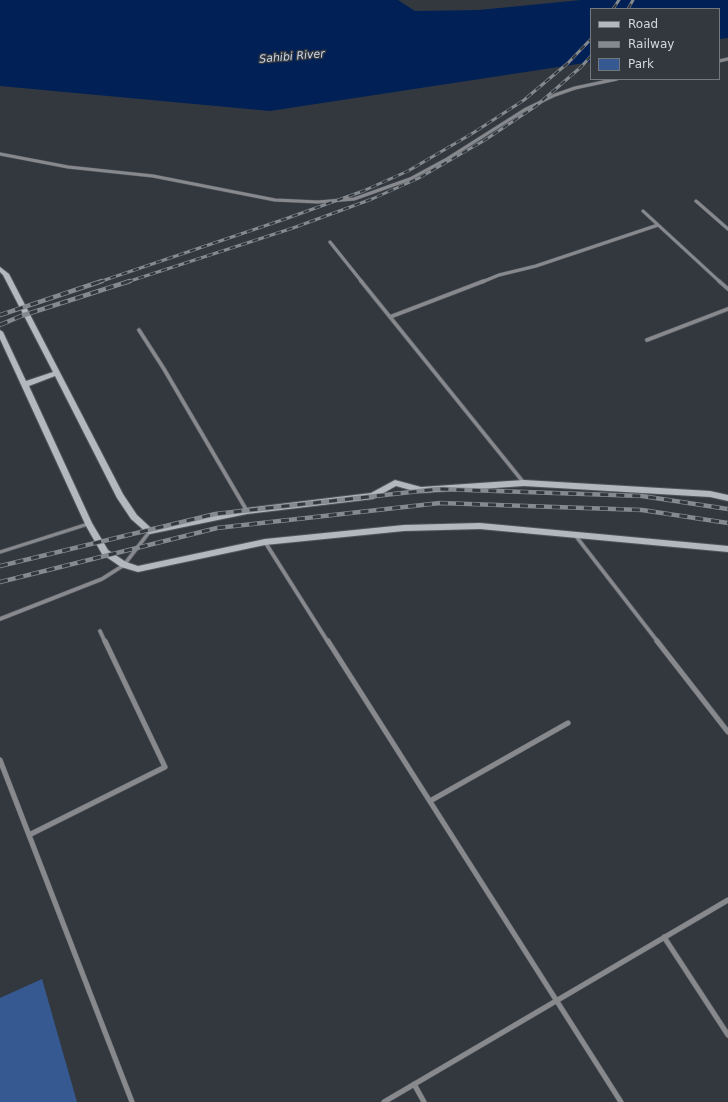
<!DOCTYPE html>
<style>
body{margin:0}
#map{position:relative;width:728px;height:1102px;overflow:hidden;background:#33383f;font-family:"DejaVu Sans",sans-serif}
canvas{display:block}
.legend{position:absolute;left:590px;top:8px;width:130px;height:72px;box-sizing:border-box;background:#33383f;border:1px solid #73787e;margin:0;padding:5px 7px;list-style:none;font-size:12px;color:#d4d8dc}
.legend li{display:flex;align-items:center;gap:8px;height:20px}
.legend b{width:20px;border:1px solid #73787e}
</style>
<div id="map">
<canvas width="728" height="1102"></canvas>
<ul class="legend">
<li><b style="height:5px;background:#b3b7be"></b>Road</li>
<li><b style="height:5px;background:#858a8f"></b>Railway</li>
<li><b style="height:11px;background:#365992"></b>Park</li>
</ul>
</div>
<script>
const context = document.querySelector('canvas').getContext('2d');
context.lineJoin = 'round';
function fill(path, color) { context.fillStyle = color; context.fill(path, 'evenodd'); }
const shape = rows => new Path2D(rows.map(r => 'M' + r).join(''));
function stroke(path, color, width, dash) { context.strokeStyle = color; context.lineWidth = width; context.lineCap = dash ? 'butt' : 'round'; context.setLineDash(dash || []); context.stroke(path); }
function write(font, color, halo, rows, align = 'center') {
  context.font = font + ' "DejaVu Sans",sans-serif'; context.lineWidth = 3; context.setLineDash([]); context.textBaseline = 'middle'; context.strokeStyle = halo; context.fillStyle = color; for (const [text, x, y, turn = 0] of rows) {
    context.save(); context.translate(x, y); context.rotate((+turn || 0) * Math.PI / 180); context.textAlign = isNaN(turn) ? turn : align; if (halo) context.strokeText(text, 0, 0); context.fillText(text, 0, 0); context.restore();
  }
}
fill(shape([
 [42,979,77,1102,0,1102,0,998]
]), '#365992');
fill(shape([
 [0,0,398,0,415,11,479,10,581,0,728,0,728,38,719,39,719,9,591,9,591,62,270,111,0,86]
]), '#012156');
const lane = shape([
 [0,552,88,524]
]);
const streetFar2 = shape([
 [719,61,728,59],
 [0,154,68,167,153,176,275,200,318,202,354,199,410,179,447,159,526,109,555,95,575,88,617,79],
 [696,201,728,229],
 [643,211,720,282],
 [330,242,362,282],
 [482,282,499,275,536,266,658,225]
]);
const streetFar1 = shape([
 [361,281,524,483],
 [719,281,728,289],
 [390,317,484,281],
 [139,330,164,369,247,511],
 [647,340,728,309],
 [575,535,658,642],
 [265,542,328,642],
 [0,619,102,579,124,565,150,531],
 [100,631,105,642]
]);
const street = shape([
 [328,641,621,1102],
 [657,641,728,732],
 [0,760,132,1102],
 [430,801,568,723],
 [29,835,165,767,105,641],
 [664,937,728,1035],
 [414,1084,424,1102],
 [384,1102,728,900]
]);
const secondary = shape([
 [0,267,9,274,123,494,137,515,151,528,247,508,371,493,395,480,421,487,524,480,710,491,728,495,728,501,710,497,524,486,421,493,396,486,373,499,247,514,150,534,147,533,131,519,117,498,55,376,29,386,92,523,108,550,126,562,138,566,265,539,404,525,480,523,728,546,728,552,480,529,404,531,265,545,138,572,121,567,102,554,86,526,0,339,0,330,3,332,26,381,53,372,3,275,0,272,0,267]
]);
stroke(lane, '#50555b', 4.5);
stroke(streetFar2, '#50555b', 4);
stroke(streetFar1, '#50555b', 5);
stroke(street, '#50555b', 6);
stroke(secondary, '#50555b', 2);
stroke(lane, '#87898d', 3);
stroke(streetFar2, '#87898d', 3);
stroke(streetFar1, '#87898d', 3.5);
stroke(street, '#87898d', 5);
fill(secondary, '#b3b7be');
const railFar1 = shape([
 [613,9,619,0],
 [628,9,633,0],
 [99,282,285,219,363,191,408,171,473,133,524,100,568,63,591,39],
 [127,282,293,228,372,199,419,178,485,140,536,106,581,67,591,56]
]);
const rail = shape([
 [0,315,102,281],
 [0,325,21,316,130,281],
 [0,566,215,514,438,489,642,496,728,509],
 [0,582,217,528,440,503,642,510,728,523]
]);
stroke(railFar1, '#858a8f', 3);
stroke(rail, '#858a8f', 4.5);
stroke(railFar1, '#33383f', 2, [6]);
stroke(rail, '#33383f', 3, [8]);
write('italic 11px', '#c9d6eb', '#33383f', [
 ["Sahibi River",292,57,-5]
]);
</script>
